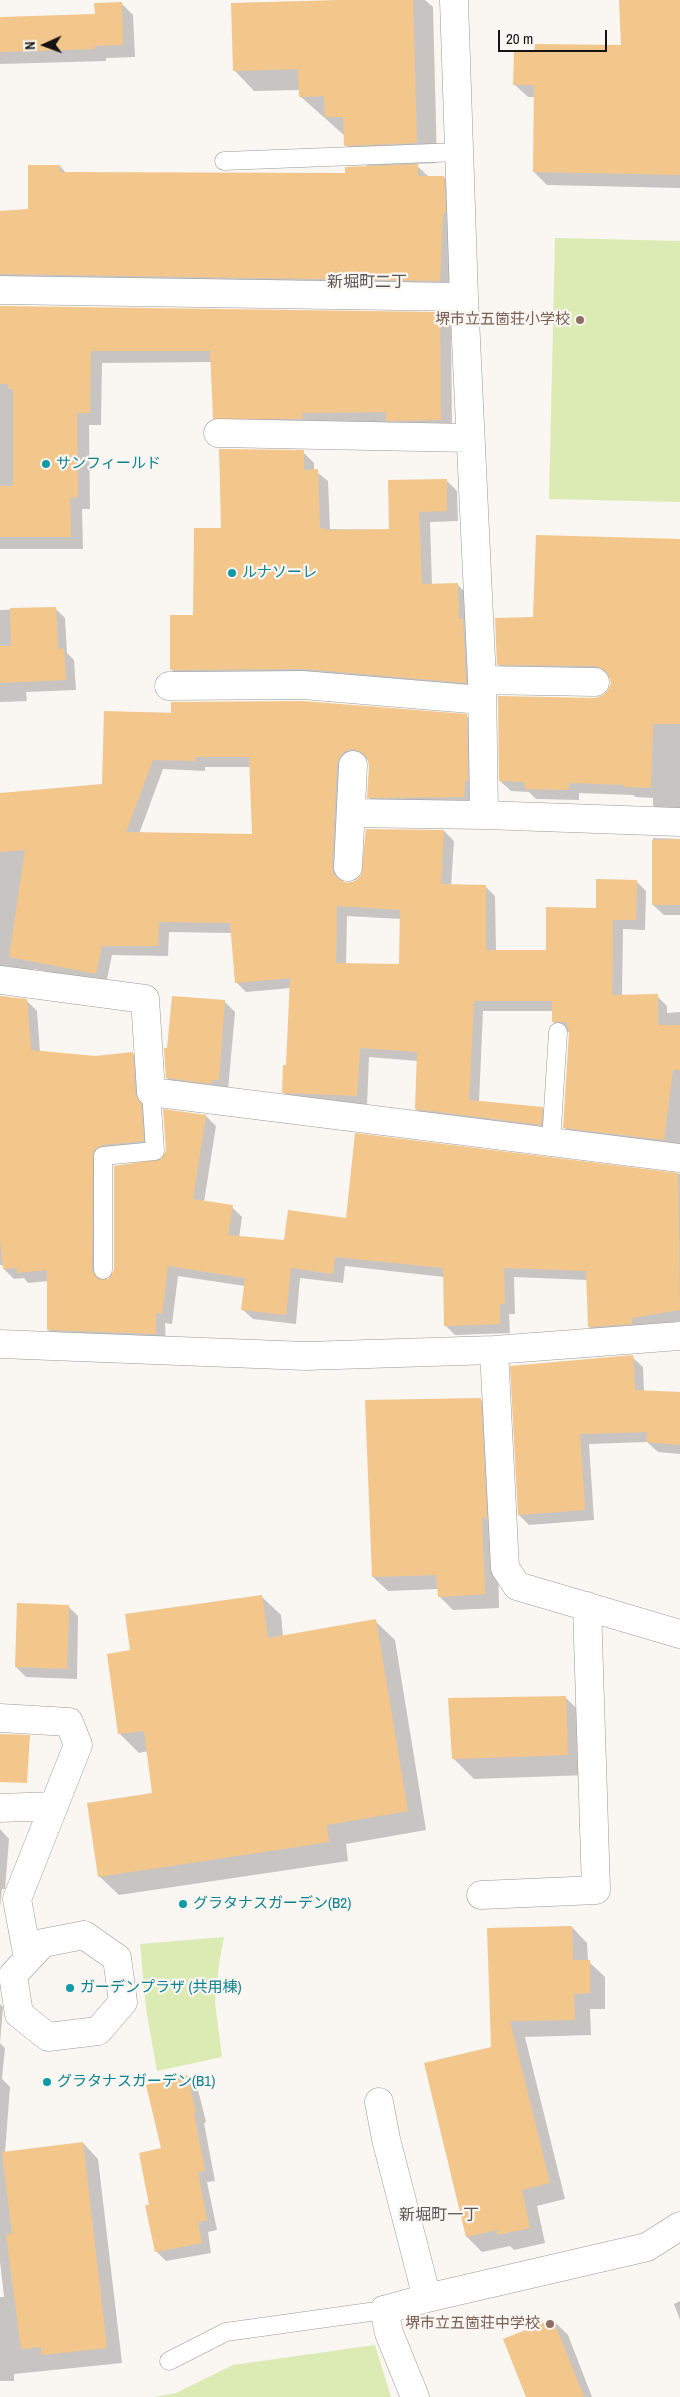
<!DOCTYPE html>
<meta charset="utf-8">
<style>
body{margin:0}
#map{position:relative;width:680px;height:2397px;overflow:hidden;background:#faf6f2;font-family:"Archivo Narrow",sans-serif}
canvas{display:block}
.north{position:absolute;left:20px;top:20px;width:50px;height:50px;-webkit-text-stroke:4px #faf6f2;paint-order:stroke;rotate:268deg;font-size:14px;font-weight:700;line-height:20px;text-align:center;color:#151412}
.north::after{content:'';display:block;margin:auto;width:18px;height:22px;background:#151412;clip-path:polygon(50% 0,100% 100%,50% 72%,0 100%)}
.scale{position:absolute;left:498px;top:30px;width:109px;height:22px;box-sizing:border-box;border:2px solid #151412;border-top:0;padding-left:6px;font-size:15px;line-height:18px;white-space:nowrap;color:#151412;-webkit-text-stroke:4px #faf6f2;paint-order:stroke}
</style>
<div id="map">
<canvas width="680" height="2397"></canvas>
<div class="north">N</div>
<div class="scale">20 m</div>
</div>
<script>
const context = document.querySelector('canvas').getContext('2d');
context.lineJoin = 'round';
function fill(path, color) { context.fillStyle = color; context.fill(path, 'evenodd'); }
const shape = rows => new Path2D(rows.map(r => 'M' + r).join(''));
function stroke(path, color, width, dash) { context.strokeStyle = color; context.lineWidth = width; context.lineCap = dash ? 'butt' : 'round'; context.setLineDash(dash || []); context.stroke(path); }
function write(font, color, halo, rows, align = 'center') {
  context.font = font + ' "Archivo Narrow","Noto Sans JP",sans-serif'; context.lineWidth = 4.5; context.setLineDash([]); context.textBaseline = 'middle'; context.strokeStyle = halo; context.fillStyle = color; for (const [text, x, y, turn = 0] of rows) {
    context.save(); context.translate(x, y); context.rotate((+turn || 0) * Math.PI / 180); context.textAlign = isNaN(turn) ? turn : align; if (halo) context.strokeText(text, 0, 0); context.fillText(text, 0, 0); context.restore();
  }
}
fill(shape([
 [555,238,680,241,680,502,549,499],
 [224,1937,219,1964,215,2002,222,2057,157,2071,146,2009,140,1944],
 [375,2345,391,2397,154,2397,176,2393,233,2365]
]), '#dbebb3');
fill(shape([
 [341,0,425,0,433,7,437,163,415,164,429,177,444,177,456,190,452,293,0,292,0,211,29,210,60,166,67,174,347,174,368,167,346,145,345,136,300,96,300,90,254,91,234,70],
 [620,0,680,0,680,188,547,185,534,172,535,97,528,97,514,84,535,52,623,47],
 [121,3,133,15,135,57,106,58,106,61,0,64,0,18,96,15],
 [0,307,439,314,451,326,452,432,227,430,215,418,212,362,102,363,101,425,89,425,90,509,82,509,83,549,0,549],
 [303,452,314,463,314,470,328,481,330,529,390,530,446,480,457,491,458,521,430,522,432,585,457,584,468,595,477,693,183,681,172,670,194,616,222,529],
 [680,541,680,816,663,816,653,805,653,798,636,797,633,795,579,793,579,800,536,799,529,792,511,791,500,781,595,699,604,696,609,691,612,683,611,678,607,677,509,675,498,664,534,619],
 [55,608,65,618,67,653,74,660,76,690,26,692,27,701,0,702,0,610],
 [105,712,466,716,477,726,474,807,379,807,368,797,370,766,369,760,364,759,342,877,343,883,356,882,444,831,454,841,451,886,485,886,495,896,496,951,547,951,597,910,636,881,646,891,645,930,623,929,622,996,657,996,667,1006,667,1013,680,1012,680,1151,574,1137,564,1127,570,1032,563,1032,553,1022,553,1011,483,1011,479,1102,542,1108,552,1118,551,1135,426,1119,416,1109,418,1061,369,1057,367,1106,294,1102,283,1092,287,1066,291,988,246,992,236,982,232,933,169,932,168,956,112,955,106,984,34,969,35,977,0,979,0,795,103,785],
 [205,767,250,767,253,835,139,834,163,769,205,771],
 [347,916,401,919,400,965,346,964],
 [653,838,680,839,680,915,664,915,653,905],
 [0,996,27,1001,37,1011,40,1052,95,1057,132,1053,142,1063,153,1151,102,1167,102,1282,110,1280,115,1270,162,1161,206,1116,216,1126,204,1202,232,1207,242,1217,239,1238,285,1242,347,1219,356,1135,680,1174,680,1321,599,1337,589,1327,587,1280,514,1277,515,1314,509,1314,510,1333,455,1335,445,1325,444,1277,345,1266,343,1283,300,1278,296,1324,253,1319,242,1309,245,1286,178,1276,172,1324,165,1323,166,1344,59,1340,48,1330,49,1281,28,1283,24,1278,14,1279,4,1269,4,1265,0,1265],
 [225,1002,235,1012,228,1090,177,1088,167,1078],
 [632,1357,643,1367,644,1392,680,1394,680,1454,658,1452,647,1442,589,1444,594,1520,529,1525,519,1515],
 [480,1399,495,1414,499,1608,453,1610,439,1596,438,1589,388,1591,373,1577],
 [261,1596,281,1615,283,1636,375,1621,395,1640,426,1830,346,1844,348,1861,119,1895,99,1876,153,1794,148,1751,139,1753,119,1733,131,1651],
 [68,1606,78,1616,77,1679,26,1677,16,1667],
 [565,1697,586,1718,588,1775,474,1779,453,1758],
 [0,1829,9,1839,5,1889,2,1889,0,1907],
 [572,1927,587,1943,588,1961,605,1977,605,2009,590,2009,591,2035,525,2037,565,2199,537,2206,545,2243,514,2250,510,2246,482,2252,467,2237,492,2048],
 [0,2004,3,2007,0,2043,5,2048,2,2079,10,2087,5,2153,83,2143,98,2159,122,2363,14,2374,14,2381,0,2381,0,2297,4,2297,0,2261],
 [187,2076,197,2086,206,2122,204,2123,215,2181,207,2182,217,2230,208,2232,211,2253,166,2261,156,2251,150,2206,163,2149],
 [680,2301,680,2320,674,2304],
 [553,2320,568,2335,592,2397,528,2397]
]), '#0003');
fill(shape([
 [340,0,413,0,417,143,344,146,343,117,325,117,324,96,299,97,298,69,233,71,231,3],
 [619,0,680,0,680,175,533,172,534,85,513,85,514,50,534,51,535,44,621,45],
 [122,2,123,45,94,46,95,49,0,52,0,17,95,14,94,3],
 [418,164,418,176,444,176,446,213,443,213,440,281,0,274,0,211,28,209,28,165,60,165,60,172,345,173,345,167],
 [0,306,440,312,441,420,386,421,386,412,302,413,303,419,213,419,210,351,91,351,90,413,77,413,78,497,70,498,71,537,0,537,0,486,13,486,13,389,8,389,8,384,0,384],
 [219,449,304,450,304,470,318,469,320,528,326,529,326,530,389,529,388,480,447,479,447,511,419,512,422,584,458,583,459,619,463,619,466,683,304,669,170,670,170,615,193,615,194,528,221,528],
 [536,535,680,539,680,724,653,724,651,788,624,787,624,785,569,783,569,790,525,789,524,782,499,781,498,696,595,698,603,695,608,690,611,683,608,674,603,669,596,666,497,665,495,618,533,617],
 [56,607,58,649,64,648,66,680,0,683,0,646,11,646,10,608],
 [302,701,467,714,468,781,465,781,464,797,367,798,369,766,367,757,361,752,353,749,345,751,340,756,337,764,332,866,334,875,340,880,348,883,355,881,361,875,366,829,444,830,441,884,486,885,486,950,546,950,546,907,596,908,596,879,637,880,636,920,613,920,612,995,658,994,658,1025,680,1025,680,1070,673,1070,664,1140,563,1128,569,1032,566,1022,552,1022,552,1001,474,1001,469,1100,543,1107,541,1125,415,1109,417,1052,360,1048,357,1096,282,1093,283,1065,286,1065,290,978,235,983,230,923,159,922,158,946,102,946,96,974,9,957,25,850,0,852,0,793,102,784,104,711,171,713,171,702],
 [195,757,249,757,252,834,126,832,153,760,195,761],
 [337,906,400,910,399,964,336,963],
 [680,839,680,905,652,905,652,840],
 [0,996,27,999,31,1050,95,1056,133,1052,135,1093,141,1104,144,1141,102,1145,93,1151,92,1270,98,1279,108,1279,114,1270,114,1166,161,1159,166,1150,163,1109,206,1115,193,1199,233,1205,228,1235,284,1240,288,1210,346,1218,355,1133,678,1173,680,1310,632,1318,632,1324,588,1327,586,1271,504,1268,505,1304,500,1304,500,1324,444,1326,443,1268,335,1257,333,1274,291,1268,286,1315,241,1310,245,1278,168,1266,162,1314,156,1313,156,1334,47,1330,47,1270,17,1273,17,1268,3,1269,0,1238],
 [172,996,225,1000,219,1080,212,1080,211,1084,166,1078,164,1048,167,1048],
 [633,1355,635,1390,680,1392,680,1445,646,1442,647,1432,580,1434,585,1510,518,1515,510,1366],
 [481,1398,487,1518,482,1518,485,1594,438,1597,436,1575,372,1577,365,1400],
 [262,1595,268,1638,376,1619,408,1811,327,1825,329,1842,98,1877,87,1803,152,1793,144,1731,118,1734,107,1654,130,1650,125,1614],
 [17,1603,69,1605,67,1669,15,1667],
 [566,1696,568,1755,452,1759,448,1698],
 [0,1734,30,1735,27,1783,0,1782],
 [572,1926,573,1960,590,1960,590,1993,574,1994,575,2020,510,2021,550,2183,522,2190,530,2228,497,2235,497,2230,466,2237,424,2063,491,2047,487,1928],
 [187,2075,196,2112,194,2113,205,2171,198,2172,207,2220,198,2222,202,2243,155,2252,145,2205,149,2205,139,2153,161,2148,146,2085],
 [83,2142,107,2348,41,2355,41,2347,21,2349,6,2234,12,2234,2,2152],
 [553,2319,584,2397,526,2397,503,2339]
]), '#f3c68c');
const service = shape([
 [224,161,459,152],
 [551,1142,558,1032],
 [103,1270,103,1156,155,1151,151,1092],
 [169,2361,226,2332,384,2310]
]);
const minor = shape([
 [454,0,464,297,482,680,484,815,680,822],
 [0,290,464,297],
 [218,433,470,438],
 [482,680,595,682],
 [169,686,303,685,482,700],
 [351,813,484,815],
 [348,867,353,765],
 [0,980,145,999,151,1092,680,1158],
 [0,1344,306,1356,494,1350,680,1336],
 [494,1350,505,1568,517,1586,680,1634],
 [0,1718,69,1722,78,1745,17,1899,28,1959],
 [0,1808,54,1806],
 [481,1895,596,1890,587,1606],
 [84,1935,117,1958,123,2002,98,2031,48,2037,19,2014,13,1975,43,1943,84,1935],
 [379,2102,386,2139,427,2298],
 [384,2310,427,2298,647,2247,680,2226]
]);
const tertiary = shape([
 [384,2310,389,2333,415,2397]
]);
stroke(service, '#9c9996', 19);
stroke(minor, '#9c9996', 29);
stroke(tertiary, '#9c9996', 29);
stroke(service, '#fff', 18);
stroke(minor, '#fff', 28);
stroke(tertiary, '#fff', 28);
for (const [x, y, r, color] of [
 [580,320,5,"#8d6e63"],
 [46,464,5,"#0f9aa8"],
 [232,573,5,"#0f9aa8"],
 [183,1904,5,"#0f9aa8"],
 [70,1988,5,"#0f9aa8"],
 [47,2082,5,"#0f9aa8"],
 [550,2324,5,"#8d6e63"]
]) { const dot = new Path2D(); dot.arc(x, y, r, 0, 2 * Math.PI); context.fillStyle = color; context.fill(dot); stroke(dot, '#faf6f2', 2); }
write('15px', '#785e54', '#faf6f2', [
 ["堺市立五箇荘小学校",570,320],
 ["堺市立五箇荘中学校",540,2324]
], 'right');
write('15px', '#0d838f', '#faf6f2', [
 ["サンフィールド",56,464],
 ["ルナソーレ",242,573],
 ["グラタナスガーデン(B2)",193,1904],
 ["ガーデンプラザ (共用棟)",80,1988],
 ["グラタナスガーデン(B1)",57,2082]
], 'left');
write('16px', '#5a5754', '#faf6f2', [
 ["新堀町二丁",367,283],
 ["新堀町一丁",439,2216]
]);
</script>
